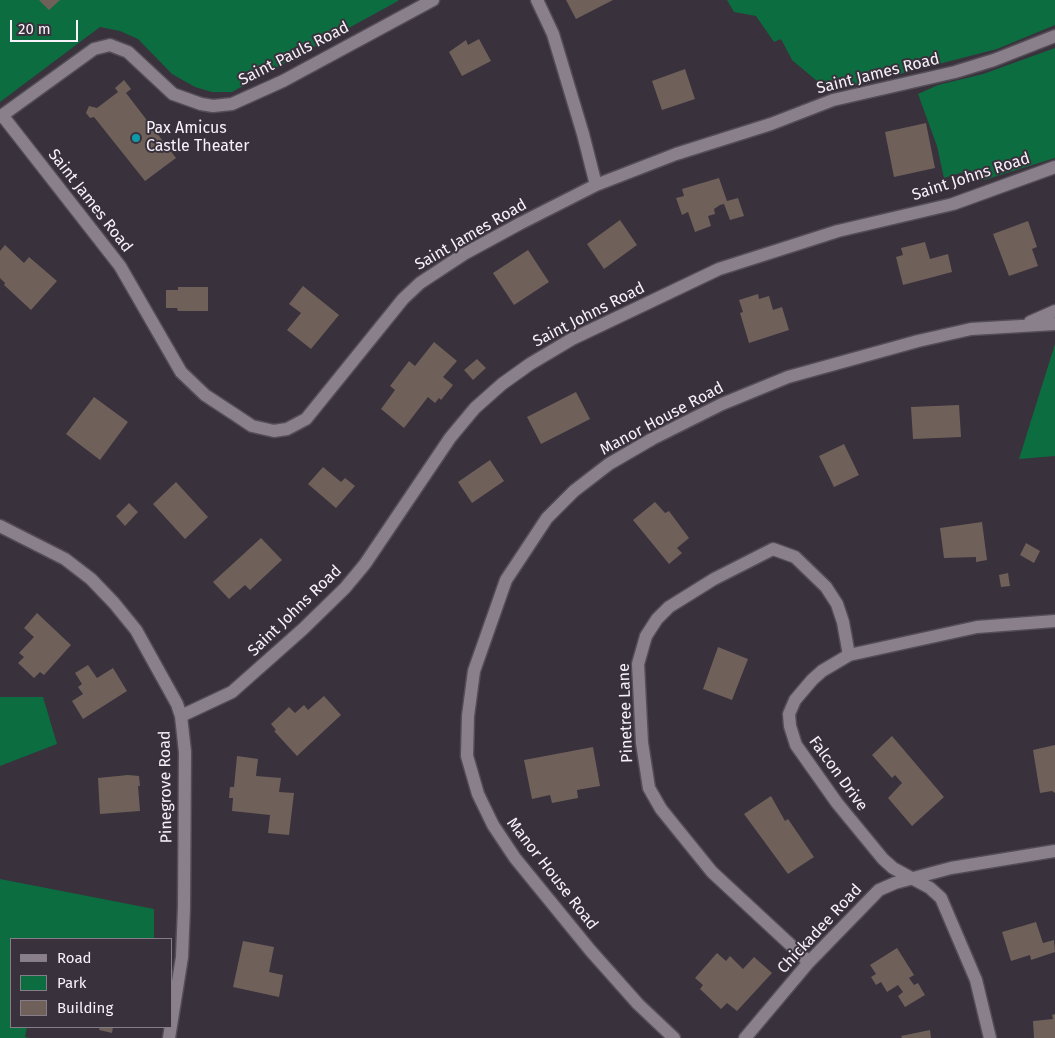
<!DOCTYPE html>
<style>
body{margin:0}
#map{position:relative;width:1055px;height:1038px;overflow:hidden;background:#39313c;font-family:"Fira Sans",sans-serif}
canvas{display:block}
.legend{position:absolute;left:10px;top:938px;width:162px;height:90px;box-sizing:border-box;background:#39313c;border:1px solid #857e88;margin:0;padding:6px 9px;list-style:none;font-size:15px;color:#f7f2f9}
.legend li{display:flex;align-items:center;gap:10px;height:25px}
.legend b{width:25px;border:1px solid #857e88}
.scale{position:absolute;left:10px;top:20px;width:68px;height:22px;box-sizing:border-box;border:2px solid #f7f2f9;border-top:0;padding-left:6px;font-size:15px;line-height:18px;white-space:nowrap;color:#f7f2f9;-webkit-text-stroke:4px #39313c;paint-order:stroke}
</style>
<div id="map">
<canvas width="1055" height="1038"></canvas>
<ul class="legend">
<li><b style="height:6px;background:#89808c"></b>Road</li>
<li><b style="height:14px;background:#0c6d40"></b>Park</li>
<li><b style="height:14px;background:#6f615a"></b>Building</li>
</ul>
<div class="scale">20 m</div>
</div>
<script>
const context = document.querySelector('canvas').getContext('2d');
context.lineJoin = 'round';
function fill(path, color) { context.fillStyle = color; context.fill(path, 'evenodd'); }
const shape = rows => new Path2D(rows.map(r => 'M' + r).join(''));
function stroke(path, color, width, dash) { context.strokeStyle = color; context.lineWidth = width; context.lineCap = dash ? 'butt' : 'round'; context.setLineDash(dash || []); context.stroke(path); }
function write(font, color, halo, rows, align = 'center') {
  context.font = font + ' "Fira Sans",sans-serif'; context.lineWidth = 4; context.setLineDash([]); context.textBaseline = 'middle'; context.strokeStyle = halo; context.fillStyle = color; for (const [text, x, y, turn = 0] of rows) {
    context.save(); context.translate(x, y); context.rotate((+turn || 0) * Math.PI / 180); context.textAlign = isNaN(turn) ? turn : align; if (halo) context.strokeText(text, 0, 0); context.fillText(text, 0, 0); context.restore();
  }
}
fill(shape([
 [0,0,398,0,398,1,232,92,212,92,195,87,172,74,138,39,120,31,100,27,0,102],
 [727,0,1055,0,1055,25,997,49,830,92,792,60,781,39,774,42,756,16,734,12],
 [1055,48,1055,158,984,180,970,170,944,178,937,146,918,94,938,85,983,74],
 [1055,344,1055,456,1019,459],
 [0,697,43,697,57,744,0,766],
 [0,879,154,909,154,939,11,939,11,1027,27,1027,25,1037,30,1038,0,1038]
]), '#0c6d40');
fill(shape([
 [39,0,60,0,49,10],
 [566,0,613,0,576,19],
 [479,39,491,61,462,76,449,52,466,40,468,45],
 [685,69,695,99,662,110,652,81],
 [124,80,131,89,126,93,176,158,145,181,94,117,90,118,86,113,89,106,97,108,118,92,115,88],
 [926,123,935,168,894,177,885,132],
 [719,178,727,201,738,198,744,216,730,220,724,204,720,205,714,209,715,214,708,216,711,226,695,232,688,212,682,215,676,198,684,196,682,189],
 [620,220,637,245,604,269,587,244],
 [1028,221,1037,247,1032,249,1038,266,1009,276,993,234],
 [925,242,930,259,948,254,952,272,903,285,896,257,903,255,901,248],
 [5,245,24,263,29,257,57,281,31,310,4,285,5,283,0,278,0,251],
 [528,250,549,282,514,305,493,273],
 [303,286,339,315,311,349,287,330,301,313,289,304],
 [178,287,208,287,208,311,178,311,177,308,166,308,166,290,178,290],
 [758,294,759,299,769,296,773,310,782,307,789,330,749,343,740,313,743,312,739,300],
 [434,342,457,361,443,377,453,385,441,400,439,398,435,403,428,397,404,428,381,409,395,390,390,386,409,361,415,366],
 [477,359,486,368,473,380,464,370],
 [576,392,590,419,541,444,527,417],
 [94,397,128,422,100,460,66,434],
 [959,405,961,437,913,439,911,407],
 [844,444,859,475,834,487,819,456],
 [490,460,504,481,472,503,458,482],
 [323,467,341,482,345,478,355,486,336,508,308,484],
 [176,482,208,517,185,539,153,504],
 [655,502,665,513,669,511,689,538,677,548,682,553,669,564,633,520],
 [129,503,138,512,125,526,116,516],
 [982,522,987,560,976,562,976,557,944,558,940,528],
 [261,538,282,560,250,590,245,585,229,599,213,582],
 [1026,543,1040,551,1034,563,1020,555],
 [1008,573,1010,586,1001,587,999,575],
 [37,613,71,645,44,675,40,672,34,678,18,663,24,657,19,653,34,637,24,628],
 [718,647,748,659,732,700,703,689],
 [88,665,97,678,113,668,127,691,83,719,72,701,83,694,78,687,82,684,75,673],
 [324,696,341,715,297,756,274,731,276,730,271,724,289,707,295,713,304,705,308,710],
 [892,736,944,797,912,826,888,798,902,783,895,775,892,778,872,755],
 [1055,745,1055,793,1052,791,1040,793,1033,750],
 [593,747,600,786,577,790,578,798,552,803,550,795,532,799,524,760],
 [237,756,258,759,256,776,281,778,279,792,294,793,289,835,268,833,270,815,232,811,233,798,229,798,230,787,234,787],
 [128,775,139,776,140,786,138,786,140,811,100,814,98,778],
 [771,796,785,821,788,819,814,857,788,874,744,814],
 [1036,922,1043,943,1054,940,1055,952,1031,960,1030,955,1011,961,1002,932],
 [243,941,274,947,269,972,283,975,279,997,233,987],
 [897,948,914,975,909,978,914,985,918,983,925,995,905,1007,898,996,903,992,898,985,887,992,881,982,876,985,871,977,876,974,870,965],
 [717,953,726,961,730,956,743,969,754,957,772,973,737,1011,727,1003,721,1009,700,989,703,985,695,978],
 [1055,1014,1055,1038,1034,1038,1033,1021,1053,1019,1052,1015],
 [100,1027,113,1027,112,1033,99,1030],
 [930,1030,931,1038,902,1038,901,1036]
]), '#6f615a');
const minor = shape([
 [537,0,553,34,583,134,596,185],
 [2,115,120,266,181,372,205,395,237,416,252,426,274,431,287,429,306,419,403,299,420,283,464,254,521,223,596,185,676,154,771,124,833,100,955,72,994,60,1055,36],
 [0,117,94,49,110,45,128,52,173,94,201,104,213,106,232,104,283,81,433,0],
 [1030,322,1055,311],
 [0,526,65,559,91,579,114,603,136,630,177,704,181,716,185,752,184,907,182,957,169,1038],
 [181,716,232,692,303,629,345,588,365,564,450,438,475,408,502,384,530,364,572,339,719,269,838,231,953,204,1055,167],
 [809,962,712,872,661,809,649,788,642,743,638,664,646,636,657,619,669,607,714,579,773,549,795,557,826,587,837,604,843,622,849,655],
 [674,1038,638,1004,590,950,515,858,493,825,478,794,467,756,468,716,474,671,506,580,547,518,574,491,609,464,652,439,722,404,788,377,918,341,971,329,1055,324],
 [745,1038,809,962,879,890,895,883,951,868,1055,851],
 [990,1038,976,980,941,898,930,888,893,868,883,859,837,803,796,745,790,726,789,714,795,700,812,680,822,671,849,655,977,627,1055,621]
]);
stroke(minor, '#544d56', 15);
stroke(minor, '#89808c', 12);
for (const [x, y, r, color] of [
 [136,138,5,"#0f9aa8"]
]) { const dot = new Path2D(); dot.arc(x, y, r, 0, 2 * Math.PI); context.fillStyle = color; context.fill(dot); stroke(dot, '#39313c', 2); }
write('16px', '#f7f2f9', '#39313c', [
 ["Saint Pauls Road",294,54,-27],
 ["Saint James Road",878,74,-14],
 ["Saint Johns Road",971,177,-18],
 ["Saint James Road",90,201,52],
 ["Saint James Road",471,235,-30],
 ["Saint Johns Road",589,315,-27],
 ["Manor House Road",662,419,-28],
 ["Saint Johns Road",295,611,-44],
 ["Pinetree Lane",626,713,-92],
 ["Falcon Drive",838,774,54],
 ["Pinegrove Road",166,787,-91],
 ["Manor House Road",552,874,52],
 ["Chickadee Road",820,929,-47]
]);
write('16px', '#f7f2f9', '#39313c', [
 ["Pax Amicus",146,129],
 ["Castle Theater",146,147]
], 'left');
</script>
